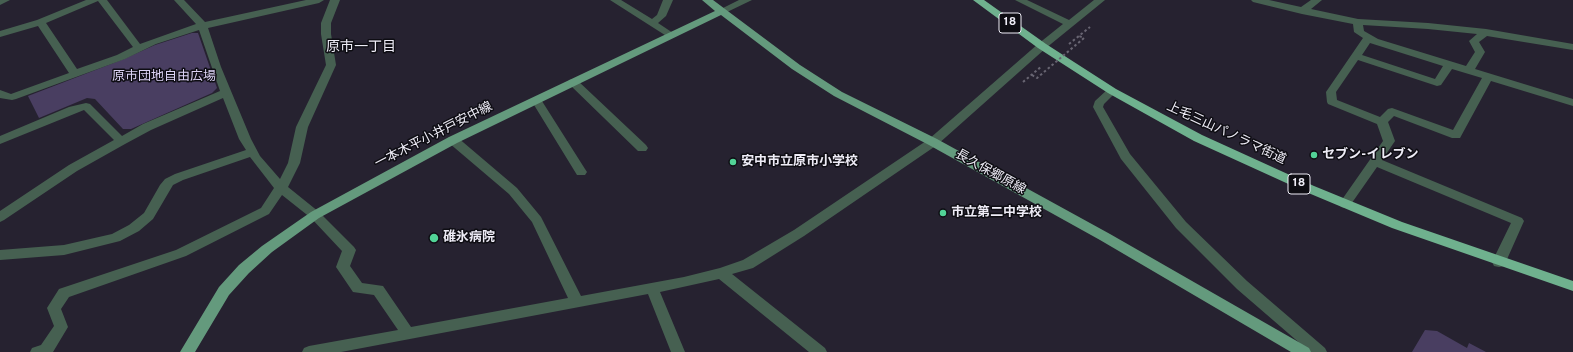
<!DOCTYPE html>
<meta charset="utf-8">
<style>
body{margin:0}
canvas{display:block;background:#262230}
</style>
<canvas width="1573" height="352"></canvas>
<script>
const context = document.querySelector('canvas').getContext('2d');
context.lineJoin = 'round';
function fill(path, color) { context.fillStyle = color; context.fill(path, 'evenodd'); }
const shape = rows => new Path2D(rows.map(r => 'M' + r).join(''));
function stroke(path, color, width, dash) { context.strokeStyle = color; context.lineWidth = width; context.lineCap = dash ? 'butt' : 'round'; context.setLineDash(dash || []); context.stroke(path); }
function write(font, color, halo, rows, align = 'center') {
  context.font = font + ' Overpass,"Noto Sans JP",sans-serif'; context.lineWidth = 3; context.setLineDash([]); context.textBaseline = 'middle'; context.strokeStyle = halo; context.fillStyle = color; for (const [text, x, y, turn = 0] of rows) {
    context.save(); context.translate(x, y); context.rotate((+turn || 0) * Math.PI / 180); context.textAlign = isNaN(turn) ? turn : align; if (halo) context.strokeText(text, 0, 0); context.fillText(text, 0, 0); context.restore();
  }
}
fill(shape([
 [192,33,198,33,217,88,212,93,131,129,123,129,95,99,87,98,39,118,28,96,124,59,155,45],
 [1425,330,1437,331,1467,348,1469,343,1486,352,1412,352]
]), '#493e61');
stroke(shape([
 [1069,44,1090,27],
 [1023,82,1042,66]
]), '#686572', 2, [2.5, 2.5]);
fill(shape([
 [0,0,10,0,0,5,0,0],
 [86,0,107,0,140,44,196,24,174,0,184,0,205,22,306,0,324,0,319,3,208,28,221,67,251,139,260,156,280,179,288,163,296,127,326,65,321,34,321,23,330,0,340,0,331,23,331,34,336,65,308,127,300,163,288,187,319,212,354,247,356,250,350,266,362,283,383,286,411,327,568,298,532,222,509,194,449,143,447,140,449,137,457,137,517,188,541,217,581,296,684,277,720,268,743,260,794,230,929,139,1038,44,1063,24,1015,0,1027,0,1069,20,1094,0,1105,0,1046,48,937,145,804,236,753,268,732,274,825,348,827,352,809,352,719,279,660,292,685,352,671,352,648,294,341,352,302,352,304,348,309,346,398,330,374,295,353,292,336,267,342,251,311,218,282,195,269,214,186,256,69,297,61,309,68,327,53,352,30,352,32,348,41,345,54,326,47,308,59,289,176,250,261,208,274,188,250,157,183,180,173,185,153,219,139,231,120,241,64,255,0,260,0,250,64,245,112,234,129,225,144,213,160,185,165,179,175,174,246,150,239,139,223,98,151,130,125,144,77,171,4,220,0,222,0,211,69,165,114,140,84,110,0,144,0,136,69,107,86,103,90,104,122,136,143,124,220,91,199,30,156,44,125,59,16,99,12,100,0,98,0,90,11,94,69,73,38,26,0,37,0,31,37,20,86,0],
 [98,1,133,47,117,55,77,69,46,23,98,1],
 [610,0,621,0,652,19,657,15,663,0,673,0,666,16,658,23,676,35,671,38,668,37,610,0],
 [739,0,752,0,725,13,722,14,717,11,739,0],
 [1251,0,1269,0,1301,7,1311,0,1322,0,1311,9,1358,19,1428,23,1486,29,1573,44,1573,50,1487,36,1479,42,1485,52,1475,69,1573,99,1573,106,1491,81,1460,138,1452,138,1394,116,1388,122,1395,141,1382,160,1522,218,1524,221,1504,266,1499,267,1494,266,1492,262,1511,223,1377,167,1349,207,1345,208,1341,207,1339,204,1341,201,1383,141,1377,124,1328,104,1327,102,1326,92,1363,38,1354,32,1353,24,1302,14,1253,2,1251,0],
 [1363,25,1428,29,1477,34,1469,41,1475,52,1466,66,1378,39,1364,31,1363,25],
 [1370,43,1443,66,1435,79,1362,55,1370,43],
 [1358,60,1437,86,1441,85,1452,69,1482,78,1453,130,1392,108,1388,109,1380,117,1337,100,1336,92,1358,60],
 [573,79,577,80,646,145,648,148,646,151,638,151,569,84,568,82,569,80,573,79],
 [1112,88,1117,91,1104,104,1103,107,1130,154,1186,222,1247,281,1325,348,1327,352,1310,352,1237,289,1176,228,1121,159,1093,107,1095,101,1108,89,1112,88],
 [536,97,540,98,585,169,587,172,585,175,577,175,531,100,536,97]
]), '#466051');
fill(shape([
 [702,0,713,0,800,65,842,92,937,139,1110,234,1309,348,1311,352,1291,352,1100,240,929,145,834,96,792,69,721,15,457,143,319,218,272,252,249,273,229,295,195,352,180,352,219,287,239,265,262,246,311,212,449,137,715,11,702,0]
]), '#649a7d');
fill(shape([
 [973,0,984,0,1046,44,1116,89,1202,135,1314,186,1402,222,1573,281,1573,291,1392,228,1306,192,1194,141,1108,93,1038,48,973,0]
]), '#6fb18e');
stroke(shape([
 [1032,75,1037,78,1084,38,1079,36]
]), '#686572', 2, [2.5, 2.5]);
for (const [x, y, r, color] of [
 [1314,155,4,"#52d397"],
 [733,162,4,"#52d397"],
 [943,213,4,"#52d397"],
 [434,238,5,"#52d397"]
]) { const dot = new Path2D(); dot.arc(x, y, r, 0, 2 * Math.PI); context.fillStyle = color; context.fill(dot); stroke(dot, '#0e0d13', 1.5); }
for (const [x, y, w] of [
 [1010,23,22],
 [1299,184,22]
]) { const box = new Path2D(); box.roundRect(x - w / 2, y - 10, w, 20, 3); context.fillStyle = '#0e0d13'; context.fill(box); stroke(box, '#eeecf6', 1); }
write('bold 12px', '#eeecf6', null, [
 ["18",1010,23],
 ["18",1299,184]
]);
write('13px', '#dcd3f5', '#0e0d13', [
 ["原市団地自由広場",164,77]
]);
write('13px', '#eeecf6', '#0e0d13', [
 ["上毛三山パノラマ街道",1226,134,25],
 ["一本木平小井戸安中線",434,136,-27],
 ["長久保郷原線",990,173,29]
]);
write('bold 13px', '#eeecf6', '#0e0d13', [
 ["セブン-イレブン",1322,155],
 ["安中市立原市小学校",741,162],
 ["市立第二中学校",951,213],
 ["碓氷病院",443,238]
], 'left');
write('14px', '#eeecf6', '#0e0d13', [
 ["原市一丁目",361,48]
]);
</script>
